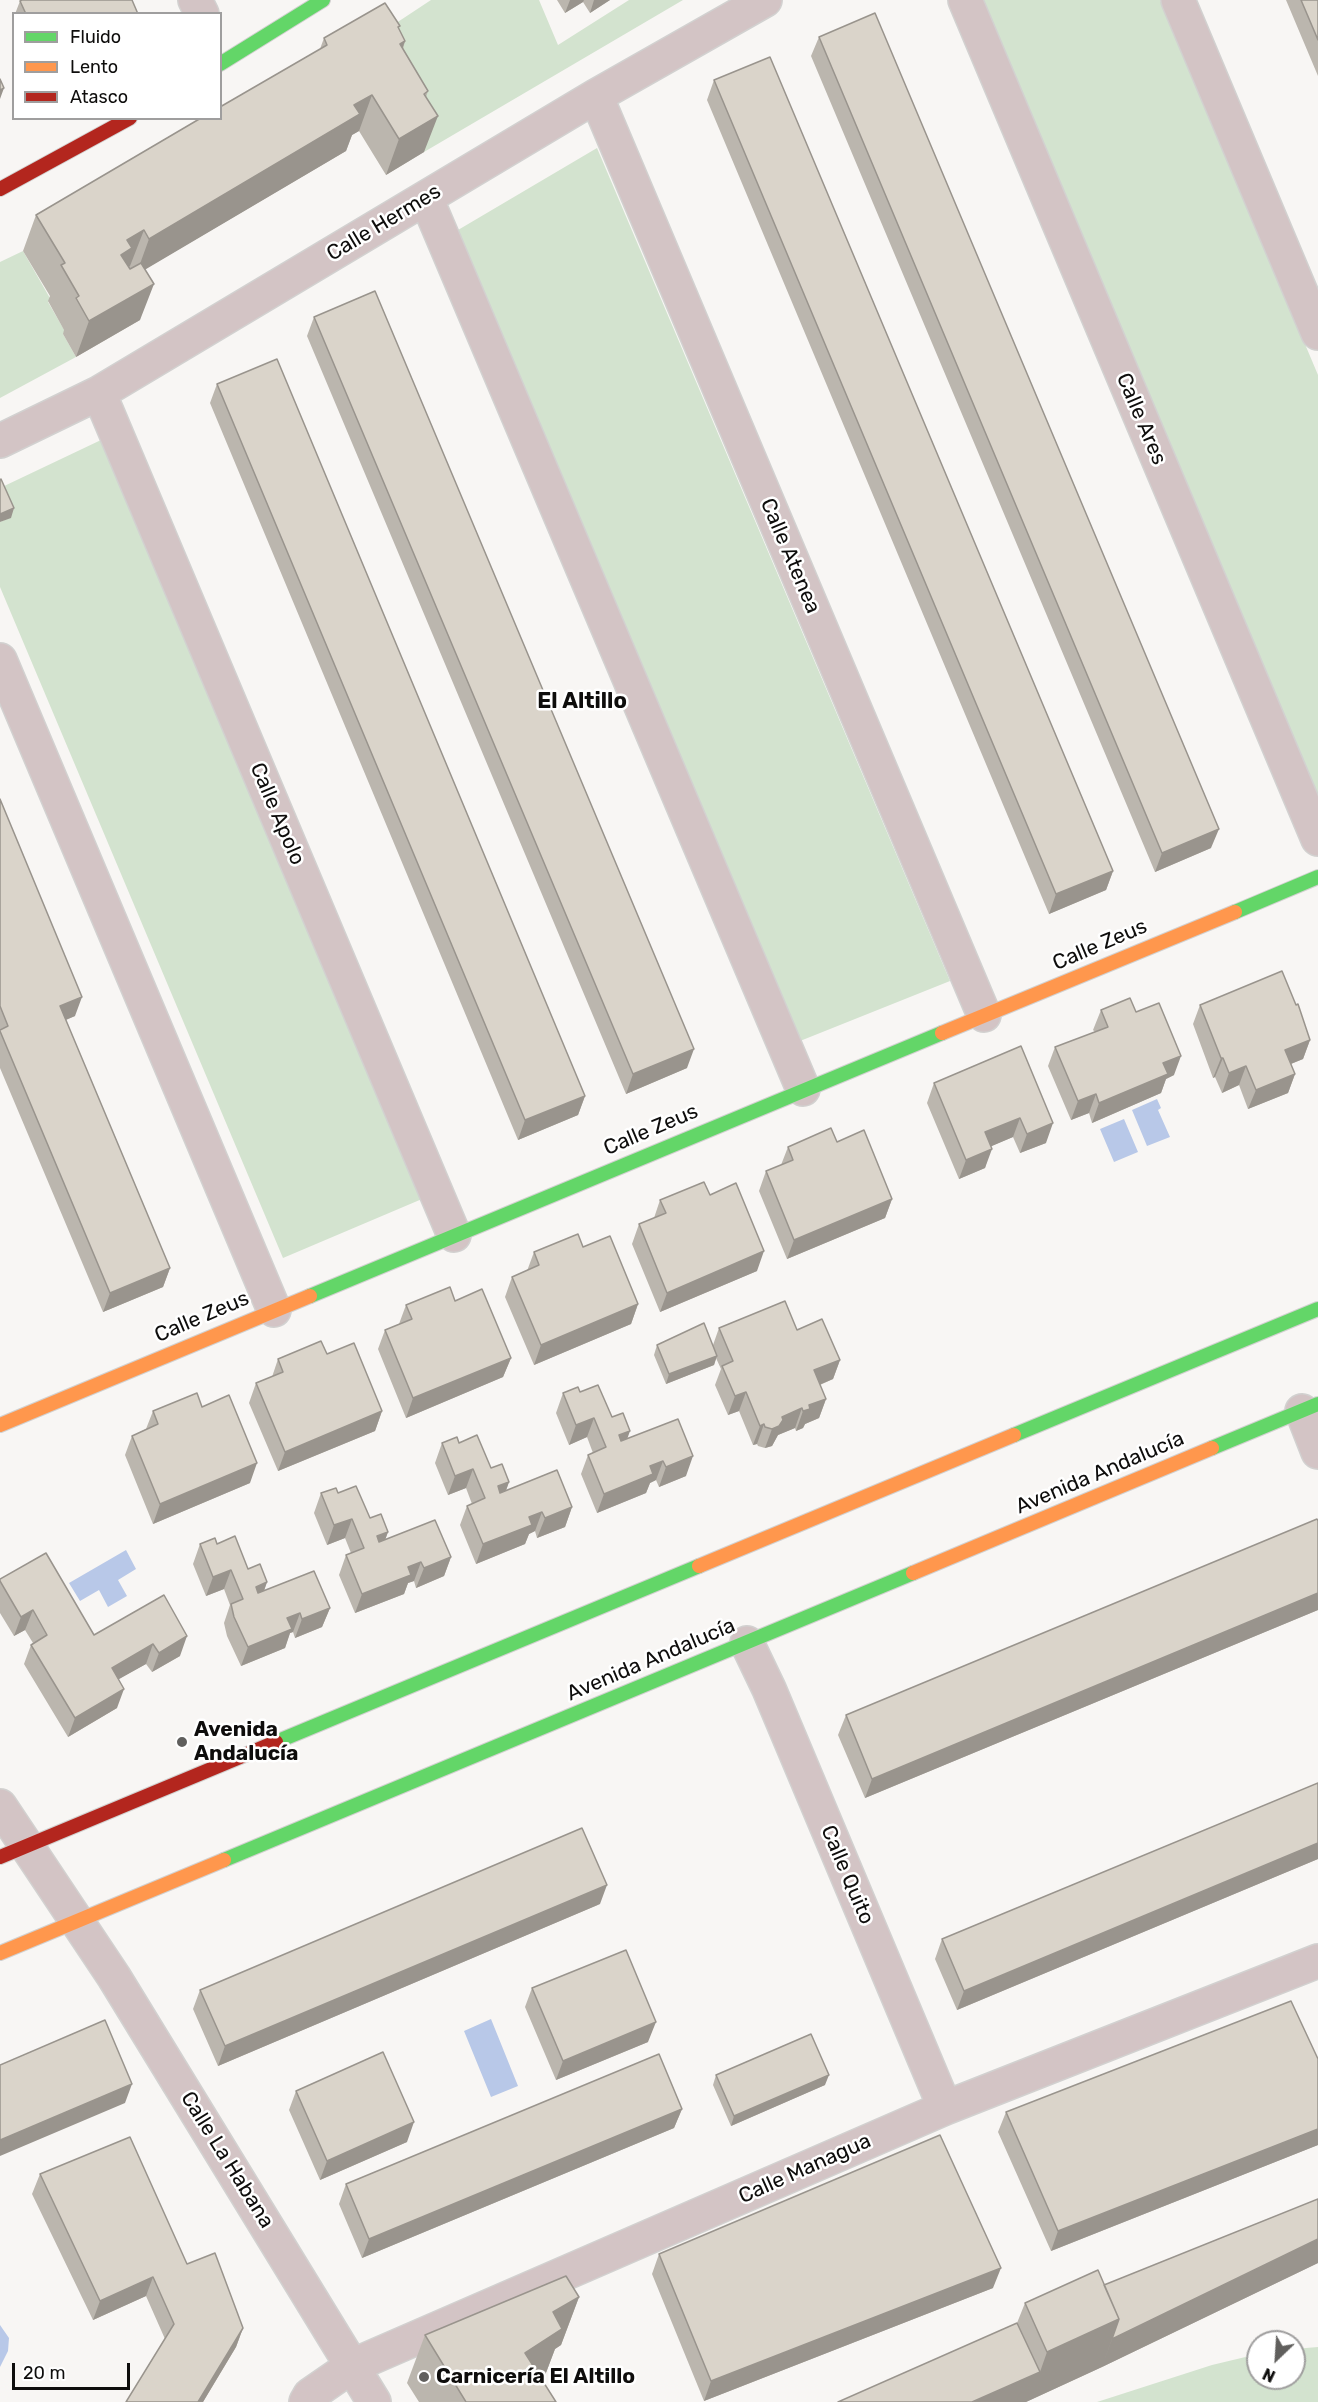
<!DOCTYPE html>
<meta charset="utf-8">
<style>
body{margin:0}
#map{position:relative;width:1318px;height:2402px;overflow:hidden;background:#f8f6f4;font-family:Rubik,sans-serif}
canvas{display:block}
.legend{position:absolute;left:12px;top:12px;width:210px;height:108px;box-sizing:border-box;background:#fff;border:2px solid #9f9e9e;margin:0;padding:8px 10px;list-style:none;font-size:18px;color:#0e0d0c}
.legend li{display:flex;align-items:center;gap:12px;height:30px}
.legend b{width:30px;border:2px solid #9f9e9e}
.north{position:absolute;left:1246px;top:2330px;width:60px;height:60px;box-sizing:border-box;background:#fff;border:2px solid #9f9e9e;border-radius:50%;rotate:205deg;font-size:16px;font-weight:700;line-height:24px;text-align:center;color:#0e0d0c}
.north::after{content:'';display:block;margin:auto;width:21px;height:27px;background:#605f5d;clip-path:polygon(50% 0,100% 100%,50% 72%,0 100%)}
.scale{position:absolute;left:12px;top:2363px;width:118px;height:27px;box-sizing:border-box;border:3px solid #0e0d0c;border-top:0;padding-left:8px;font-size:18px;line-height:21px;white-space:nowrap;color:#0e0d0c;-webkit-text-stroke:4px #fff;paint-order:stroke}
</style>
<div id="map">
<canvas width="1318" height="2402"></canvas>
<ul class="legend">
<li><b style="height:8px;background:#63d668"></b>Fluido</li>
<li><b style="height:8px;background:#ff974d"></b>Lento</li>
<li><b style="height:8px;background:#b3261e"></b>Atasco</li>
</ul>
<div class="north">N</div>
<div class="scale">20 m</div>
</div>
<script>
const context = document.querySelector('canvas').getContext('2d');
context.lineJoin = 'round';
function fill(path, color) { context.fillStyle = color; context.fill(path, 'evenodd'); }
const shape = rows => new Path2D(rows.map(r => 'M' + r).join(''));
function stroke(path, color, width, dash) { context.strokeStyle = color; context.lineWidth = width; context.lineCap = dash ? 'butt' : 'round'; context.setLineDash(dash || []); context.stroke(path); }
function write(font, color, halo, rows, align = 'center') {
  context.font = font + ' Rubik,sans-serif'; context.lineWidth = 5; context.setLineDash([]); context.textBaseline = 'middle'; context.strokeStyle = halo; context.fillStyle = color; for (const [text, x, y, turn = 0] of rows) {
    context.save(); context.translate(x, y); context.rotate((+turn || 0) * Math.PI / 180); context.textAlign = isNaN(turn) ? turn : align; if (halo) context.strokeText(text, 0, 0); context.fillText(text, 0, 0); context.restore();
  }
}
fill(shape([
 [431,0,539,0,558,45,629,0,683,0,424,152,372,39],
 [983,0,1160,0,1318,375,1318,795],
 [597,148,950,981,800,1041,458,230],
 [23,251,51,300,48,302,66,333,63,334,76,357,0,398,0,262],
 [101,440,422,1199,283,1258,0,587,0,522,11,517,0,488],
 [1318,2347,1318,2402,1097,2402,1212,2365,1258,2354,1258,2378,1294,2378,1294,2349]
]), '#d3e3cf');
fill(shape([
 [1157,1099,1161,1108,1158,1110,1170,1137,1147,1146,1132,1110],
 [1124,1119,1138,1152,1114,1162,1100,1129],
 [126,1550,136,1569,118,1580,127,1596,108,1607,99,1590,80,1601,69,1583],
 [491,2019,518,2086,491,2097,464,2031],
 [0,2325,9,2338,8,2351,0,2367]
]), '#b8c8e8');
const street = shape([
 [195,0,202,14],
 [965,0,1318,839],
 [1178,0,1318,333],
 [596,96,984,1015],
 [426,198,803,1089],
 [99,393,454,1235],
 [0,441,99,393,596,96,765,0],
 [0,660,274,1310],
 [1302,1411,1318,1452],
 [747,1643,769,1689,945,2108],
 [0,1806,114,1977,374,2402],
 [306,2402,310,2395,352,2366,945,2108,1318,1961]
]);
const fast = shape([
 [220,64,323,0],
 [1235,912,1318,877],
 [310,1296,942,1033],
 [1014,1435,1318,1309],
 [1212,1448,1318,1404],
 [276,1742,699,1566],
 [224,1860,913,1573]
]);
const slow = shape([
 [942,1033,1235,912],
 [0,1425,310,1296],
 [699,1566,1014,1435],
 [913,1573,1212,1448],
 [0,1953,224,1860]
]);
const jam = shape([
 [0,189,130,118],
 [0,1857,276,1742]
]);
stroke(street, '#d2d1d0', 36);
stroke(fast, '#d2d1d0', 16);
stroke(slow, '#d2d1d0', 16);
stroke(jam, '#d2d1d0', 16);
stroke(street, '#d3c4c5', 33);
stroke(fast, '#63d668', 14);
stroke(slow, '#ff974d', 14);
stroke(jam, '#b3261e', 14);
fill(shape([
 [557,0,610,0,590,13,583,2,565,13],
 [1286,0,1318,0,1318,76],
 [20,1,138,14,15,14],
 [399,29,405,41,403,49,428,91,426,97,424,152,386,175,359,131,352,135,346,151,145,269,140,320,76,357,63,334,64,330,48,301,50,296,23,251,36,215,320,49,324,38],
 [819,37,1211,848,1155,872,811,56],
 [714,80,1113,871,1106,890,1049,914,707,100],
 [314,317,687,1068,626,1094,307,336],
 [217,384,585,1096,578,1115,518,1140,210,403],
 [0,799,75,1016,66,1020,170,1268,163,1287,103,1312,0,1068],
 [1200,1005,1310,1040,1303,1059,1291,1064,1295,1074,1288,1093,1248,1109,1239,1085,1222,1093,1215,1077,1213,1078,1193,1024],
 [1101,1010,1136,1012,1174,1075,1166,1079,1161,1093,1092,1123,1089,1113,1071,1120,1048,1066,1055,1047,1095,1032,1093,1030],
 [1021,1046,1046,1143,1020,1153,1013,1137,991,1146,985,1168,959,1179,927,1103,934,1083],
 [837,1142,892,1199,885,1218,787,1259,759,1191,766,1171,781,1165,788,1147],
 [710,1195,757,1271,660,1312,632,1244,639,1224,654,1218,660,1200],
 [583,1247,638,1304,631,1324,534,1365,505,1297,512,1277,527,1271,534,1252],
 [455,1301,511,1358,503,1377,406,1418,378,1349,385,1330,399,1324,406,1305],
 [719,1328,797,1330,840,1360,833,1379,820,1385,826,1399,819,1418,805,1424,803,1428,796,1431,795,1428,778,1435,772,1446,765,1448,758,1446,757,1444,753,1445,739,1411,728,1415,715,1385,721,1369,716,1358,714,1365,666,1384,654,1355,657,1345,713,1345],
 [327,1354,382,1411,375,1431,278,1471,249,1403,256,1383,272,1377,278,1359],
 [580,1392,612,1417,627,1439,686,1476,659,1487,656,1480,650,1483,646,1493,597,1513,581,1474,588,1455,593,1453,587,1437,569,1445,556,1413,563,1393],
 [202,1407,250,1483,153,1524,125,1455,132,1436,146,1429,153,1411],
 [442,1443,459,1443,509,1482,506,1490,572,1507,565,1527,537,1538,535,1531,529,1534,525,1544,476,1564,460,1525,467,1506,472,1504,466,1488,448,1495,435,1463],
 [321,1493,338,1493,388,1532,385,1540,451,1557,444,1576,416,1588,414,1581,408,1583,404,1594,355,1613,339,1575,346,1555,351,1553,345,1538,327,1545,314,1513],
 [1318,1521,1318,1610,865,1798,838,1735,846,1715],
 [200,1544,217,1544,248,1569,267,1582,264,1591,330,1608,322,1627,295,1638,293,1632,290,1633,285,1648,241,1666,227,1636,224,1623,230,1605,224,1589,206,1596,193,1564],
 [0,1579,94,1635,164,1595,180,1656,152,1672,146,1664,118,1679,117,1708,68,1737,24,1664,31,1645,33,1643,25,1630,14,1636,0,1613],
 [1318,1783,1318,1859,957,2010,935,1959,942,1939],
 [600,1904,218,2066,193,2009,200,1990],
 [532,1988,648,2042,556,2080,525,2007],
 [1318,2059,1318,2145,1051,2251,998,2132,1006,2112],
 [716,2075,825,2085,731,2126,713,2085],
 [296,2091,407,2142,320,2180,289,2110],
 [682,2109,674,2128,362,2258,339,2204,346,2184],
 [40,2174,187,2264,243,2328,236,2347,203,2402,126,2402,165,2339,146,2296,93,2320,32,2194],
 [1318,2199,1318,2263,1102,2367,1026,2402,1017,2323,1025,2303,1104,2285],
 [659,2254,993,2288,704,2401,652,2274],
 [579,2297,561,2345,555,2349,544,2378,542,2380,556,2402,419,2402,407,2383,425,2335]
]), '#bbb6ae');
fill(shape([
 [570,0,584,0,583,2,565,13],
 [594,0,610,0,590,13],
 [405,41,392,77,400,44],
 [4,88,0,99,0,90],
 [372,95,359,131,352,135,346,151,136,275,149,239,354,105],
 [438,116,424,152,386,175,399,139],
 [144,230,130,266,125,269,108,291,127,240],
 [154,284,140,320,76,357,89,321],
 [14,508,11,518,0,522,0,514],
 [1219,829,1211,848,1155,872,1162,853],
 [1113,871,1106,890,1049,914,1056,894],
 [82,997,75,1016,53,1025,60,1006],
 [1310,1040,1303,1059,1278,1069,1285,1050],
 [694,1049,687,1068,626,1094,633,1074],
 [1181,1056,1174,1075,1166,1079,1161,1093,1092,1123,1099,1103,1163,1063],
 [1221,1058,1223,1058,1215,1077,1213,1078],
 [1246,1066,1239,1085,1222,1093,1229,1073],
 [1295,1074,1288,1093,1248,1109,1256,1090],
 [1096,1094,1089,1113,1071,1120,1078,1101],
 [585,1096,578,1115,518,1140,525,1120],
 [1020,1118,1013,1137,978,1152,985,1132],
 [1053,1123,1046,1143,1020,1153,1027,1134],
 [992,1149,985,1168,959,1179,966,1160],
 [892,1199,885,1218,787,1259,794,1240],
 [764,1251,757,1271,660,1312,667,1293],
 [170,1268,163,1287,103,1312,110,1293],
 [638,1304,631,1324,534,1365,541,1345],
 [717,1356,714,1365,666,1384,669,1374],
 [511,1358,503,1377,406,1418,413,1398],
 [840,1360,833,1379,807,1390,814,1370],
 [746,1392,739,1411,728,1415,735,1396],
 [826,1399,819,1418,805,1424,803,1428,796,1431,803,1411,809,1405],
 [802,1408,795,1428,778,1435,772,1446,765,1448,772,1429,782,1417],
 [382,1411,375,1431,278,1471,285,1452],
 [594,1418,587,1437,569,1445,576,1425],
 [764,1424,757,1444,753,1445,760,1426],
 [630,1431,623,1451,619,1435],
 [693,1456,686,1476,659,1487,666,1467],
 [663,1461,656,1480,650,1483,646,1493,597,1513,604,1494,650,1466],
 [257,1463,250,1483,153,1524,160,1504],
 [473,1469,466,1488,448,1495,455,1476],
 [509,1482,502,1502,498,1486],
 [572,1507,565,1527,537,1538,545,1518],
 [542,1512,535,1531,529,1534,525,1544,476,1564,483,1544,529,1517],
 [352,1519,345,1538,327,1545,334,1525],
 [388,1532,381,1551,377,1536],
 [451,1557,444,1576,416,1588,424,1568],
 [421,1562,414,1581,408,1583,404,1594,355,1613,362,1594,408,1567],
 [231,1570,224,1589,206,1596,213,1577],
 [267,1582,260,1602,256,1587],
 [1318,1593,1318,1610,865,1798,872,1779],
 [330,1608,322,1627,295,1638,302,1619],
 [33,1610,25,1630,14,1636,21,1617],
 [300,1613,293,1632,290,1633,285,1648,241,1666,248,1647,287,1618],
 [187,1636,180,1656,152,1672,159,1653],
 [153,1644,146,1664,105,1687,112,1668],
 [124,1689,117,1708,68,1737,75,1718],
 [1318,1843,1318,1859,957,2010,964,1991],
 [607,1885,600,1904,218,2066,225,2046],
 [656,2022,648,2042,556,2080,563,2061],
 [829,2075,825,2085,731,2126,734,2116],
 [132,2084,125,2103,0,2156,0,2140],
 [682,2109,674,2128,362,2258,369,2239],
 [414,2122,407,2142,320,2180,327,2161],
 [1318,2129,1318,2145,1051,2251,1058,2231],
 [1318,2239,1318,2263,1102,2367,1112,2339],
 [1001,2268,993,2288,704,2401,711,2381],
 [153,2277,146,2296,93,2320,100,2301],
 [579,2297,561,2345,555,2349,544,2378,507,2401,525,2353,553,2312],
 [1119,2319,1102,2367,1026,2402,972,2402,1040,2372,1047,2352],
 [243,2328,236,2347,203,2402,198,2402]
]), '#99948d');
const building = shape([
 [22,0,132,0,138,14,26,14,20,1,22,0],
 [1301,0,1318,0,1318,40,1301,0],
 [385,3,400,26,398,27,405,41,400,44,428,91,424,94,438,116,399,139,372,95,354,105,360,114,149,239,144,230,127,240,132,248,121,255,130,269,141,263,154,284,89,321,76,298,79,296,61,265,65,263,36,215,201,118,220,118,220,107,327,45,324,38,385,3],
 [875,13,1219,829,1162,853,819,37,875,13],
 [770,57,1113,871,1056,894,714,80,770,57],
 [0,79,4,88,0,90,0,79],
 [375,291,694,1049,633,1074,314,317,375,291],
 [277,359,585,1096,525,1120,217,384,277,359],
 [1,479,14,508,0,514,0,480,1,479],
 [0,799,82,997,60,1006,170,1268,110,1293,0,1031,0,1030,8,1026,0,1006,0,799],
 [1282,971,1296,1005,1298,1004,1310,1040,1285,1050,1295,1074,1256,1090,1246,1066,1229,1073,1223,1058,1221,1058,1200,1005,1282,971],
 [1130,998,1136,1012,1159,1003,1181,1056,1163,1063,1168,1074,1099,1103,1096,1094,1078,1101,1055,1047,1108,1027,1101,1010,1130,998],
 [1021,1046,1053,1123,1027,1134,1020,1118,985,1132,992,1149,966,1160,934,1083,1021,1046],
 [831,1128,837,1142,864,1130,892,1199,794,1240,766,1171,793,1160,788,1147,831,1128],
 [704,1182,710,1195,736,1183,764,1251,667,1293,639,1224,666,1213,660,1200,704,1182],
 [578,1234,583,1247,610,1236,638,1304,541,1345,512,1277,539,1265,534,1252,578,1234],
 [450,1287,455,1301,482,1289,511,1358,413,1398,385,1330,412,1319,406,1305,450,1287],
 [785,1301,797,1330,822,1319,840,1360,814,1370,826,1399,809,1405,810,1409,803,1411,802,1408,782,1417,783,1420,779,1426,772,1429,765,1427,764,1424,760,1426,746,1392,735,1396,722,1366,733,1361,719,1328,785,1301],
 [704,1323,717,1356,669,1374,657,1345,704,1323],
 [321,1341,327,1354,354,1343,382,1411,285,1452,256,1383,283,1372,278,1359,321,1341],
 [598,1385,612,1417,623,1413,630,1431,619,1435,621,1441,678,1419,693,1456,666,1467,663,1461,650,1466,653,1474,604,1494,588,1455,606,1447,594,1418,576,1425,563,1393,578,1387,580,1392,598,1385],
 [197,1393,202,1407,229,1395,257,1463,160,1504,132,1436,158,1424,153,1411,197,1393],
 [477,1435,491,1468,502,1464,509,1482,498,1486,500,1493,557,1470,572,1507,545,1518,542,1512,529,1517,532,1525,483,1544,467,1506,485,1498,473,1469,455,1476,442,1443,457,1437,459,1443,477,1435],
 [356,1486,370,1518,381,1514,388,1532,377,1536,379,1542,435,1520,451,1557,424,1568,421,1562,408,1567,411,1575,362,1594,346,1555,364,1548,352,1519,334,1525,321,1493,336,1488,338,1493,356,1486],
 [1317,1519,1318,1521,1318,1593,872,1779,846,1715,1317,1519],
 [235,1536,248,1569,260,1564,267,1582,256,1587,258,1593,314,1571,330,1608,302,1619,300,1613,287,1618,292,1629,248,1647,234,1617,231,1604,243,1599,231,1570,213,1577,200,1544,215,1538,217,1544,235,1536],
 [46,1553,94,1635,164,1595,187,1636,159,1653,153,1644,112,1668,124,1689,75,1718,31,1645,47,1635,33,1610,21,1617,0,1581,0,1579,46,1553],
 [1318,1783,1318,1843,964,1991,942,1939,1318,1783],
 [582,1828,607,1885,225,2046,200,1990,582,1828],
 [626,1950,656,2022,563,2061,532,1988,626,1950],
 [1291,2001,1318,2059,1318,2129,1058,2231,1006,2112,1291,2001],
 [105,2020,132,2084,0,2140,0,2065,105,2020],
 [811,2034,829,2075,734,2116,716,2075,811,2034],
 [383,2052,414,2122,327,2161,296,2091,383,2052],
 [659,2054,682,2109,369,2239,346,2184,659,2054],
 [940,2135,1001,2268,711,2381,659,2254,940,2135],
 [130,2137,187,2264,215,2253,243,2328,198,2402,126,2402,174,2324,153,2277,100,2301,40,2174,130,2137],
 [1318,2199,1318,2239,1112,2339,1119,2319,1104,2285,1318,2199],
 [1098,2270,1119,2319,1047,2352,1025,2303,1098,2270],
 [566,2276,579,2297,553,2312,562,2329,525,2353,556,2402,466,2402,425,2335,566,2276],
 [1017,2323,1040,2372,972,2402,838,2402,1017,2323]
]);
fill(building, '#dad4ca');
stroke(building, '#99948d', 1.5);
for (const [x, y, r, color] of [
 [182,1742,6,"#605f5d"],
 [424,2377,6,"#605f5d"]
]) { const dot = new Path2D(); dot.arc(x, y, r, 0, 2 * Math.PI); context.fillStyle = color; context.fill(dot); stroke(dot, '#fff', 2); }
write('21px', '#0e0d0c', '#fff', [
 ["Calle Hermes",384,223,-31],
 ["Calle Ares",1141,419,67],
 ["Calle Atenea",790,556,67],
 ["Calle Apolo",277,814,67],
 ["Calle Zeus",1100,945,-23],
 ["Calle Zeus",651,1130,-23],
 ["Calle Zeus",202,1317,-23],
 ["Avenida Andalucía",1100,1473,-23],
 ["Avenida Andalucía",651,1660,-23],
 ["Calle Quito",847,1875,67],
 ["Calle La Habana",227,2160,58],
 ["Calle Managua",805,2169,-24]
]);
write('bold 21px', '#0e0d0c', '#fff', [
 ["Avenida",194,1730],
 ["Andalucía",194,1754],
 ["Carnicería El Altillo",436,2377]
], 'left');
write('bold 22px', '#0e0d0c', '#fff', [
 ["El Altillo",582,702]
]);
</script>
